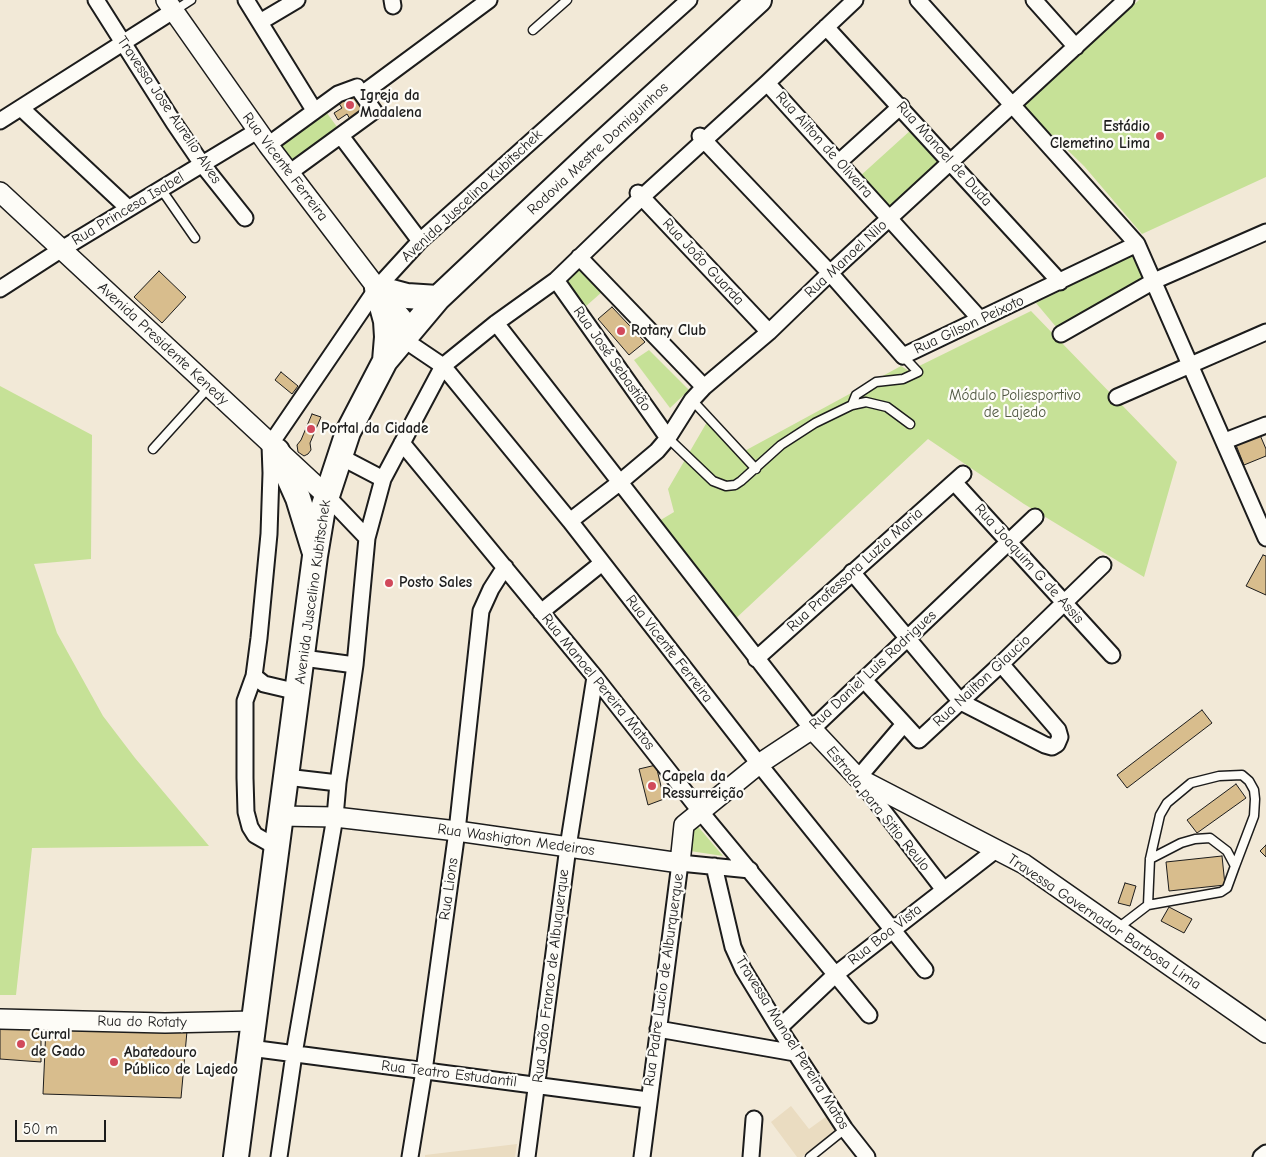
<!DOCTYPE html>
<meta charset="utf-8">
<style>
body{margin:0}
#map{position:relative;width:1266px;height:1157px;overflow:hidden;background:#f2e9d7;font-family:"Comic Neue",sans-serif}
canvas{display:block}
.scale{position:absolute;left:15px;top:1120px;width:91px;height:22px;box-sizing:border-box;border:2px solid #1c1c1c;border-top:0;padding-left:6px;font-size:15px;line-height:18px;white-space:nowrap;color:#1c1c1c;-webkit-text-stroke:4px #fdfcf7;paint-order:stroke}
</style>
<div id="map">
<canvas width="1266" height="1157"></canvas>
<div class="scale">50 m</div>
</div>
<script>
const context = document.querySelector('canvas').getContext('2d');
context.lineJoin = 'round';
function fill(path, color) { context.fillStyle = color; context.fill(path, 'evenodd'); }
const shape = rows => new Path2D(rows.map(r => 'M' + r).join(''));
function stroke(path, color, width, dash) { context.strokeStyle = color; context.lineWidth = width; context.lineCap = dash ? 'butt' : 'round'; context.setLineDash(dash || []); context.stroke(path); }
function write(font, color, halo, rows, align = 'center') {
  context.font = font + ' "Comic Neue",sans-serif'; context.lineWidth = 4.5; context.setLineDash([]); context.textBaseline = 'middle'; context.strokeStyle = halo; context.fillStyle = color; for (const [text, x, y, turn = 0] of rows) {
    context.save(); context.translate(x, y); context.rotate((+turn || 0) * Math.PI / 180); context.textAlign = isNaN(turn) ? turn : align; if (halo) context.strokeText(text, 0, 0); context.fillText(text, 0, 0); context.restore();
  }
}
fill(shape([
 [791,1106,809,1129,827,1116,837,1130,802,1157,797,1157,771,1122],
 [517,1144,515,1157,425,1157,425,1155]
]), '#eadcc1');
fill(shape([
 [1139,0,1266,0,1266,177,1142,234,1084,166,1022,106,1070,64],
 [324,109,340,131,290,166,275,145],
 [912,129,942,165,890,212,859,177],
 [1135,254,1145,279,1057,328,1036,303],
 [580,268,602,292,585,307,565,281],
 [1031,311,1177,462,1144,577,1024,504,928,439,733,621,659,521,674,512,668,489,707,422,739,454,901,366,909,371],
 [649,350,689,390,670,408,634,360],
 [0,386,92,435,91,559,34,564,57,633,103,716,135,758,209,846,32,848,16,995,0,995],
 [695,823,723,856,690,851]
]), '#c6e197');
const building = shape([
 [353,93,364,110,350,119,347,114,338,120,334,113,342,108,338,102,353,93],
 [159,271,186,297,162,323,134,297,159,271],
 [612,307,645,342,629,355,598,319,612,307],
 [281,372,298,386,292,394,275,380,281,372],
 [312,414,321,417,310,443,311,450,308,454,304,456,298,452,297,445,301,440,312,414],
 [1260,435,1266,449,1266,456,1244,465,1236,445,1260,435],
 [1263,555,1266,556,1266,595,1246,586,1263,555],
 [1202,710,1212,723,1127,788,1117,775,1202,710],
 [656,765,664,799,648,805,639,769,656,765],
 [1236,784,1246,798,1197,833,1187,820,1236,784],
 [1266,845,1266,857,1260,851,1266,845],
 [1222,856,1225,885,1169,891,1166,862,1222,856],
 [1125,883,1136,886,1130,906,1118,903,1125,883],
 [1169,907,1192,919,1184,933,1161,921,1169,907],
 [0,1027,41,1030,41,1062,0,1059,0,1027],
 [46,1027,187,1031,181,1098,43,1094,46,1027]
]);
fill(building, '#d8bd8d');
stroke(building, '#1c1c1c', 1);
const service = shape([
 [174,11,191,0],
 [533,30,567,0],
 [161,189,195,238],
 [692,400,756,469],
 [852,405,856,395,876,382,903,379,918,372,903,356],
 [668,438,713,481,726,486,735,485,741,481,781,445,815,423,852,405,866,402,887,407,910,424],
 [153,449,209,387],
 [1148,905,1221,892,1227,888,1235,866,1227,851,1210,838,1195,839,1181,843,1150,859],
 [1118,928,1148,905,1150,859,1160,815,1167,803,1191,783,1219,776,1242,775,1249,781,1254,790,1255,799,1254,816,1235,866],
 [810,1157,845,1129]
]);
const minor = shape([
 [96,0,174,123,202,164,245,218],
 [246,0,314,110],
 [392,0,393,6],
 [918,0,1137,244,1266,538],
 [1034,0,1076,47],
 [260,22,297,0],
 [826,27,1060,282],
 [767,83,980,319],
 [362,94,489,0],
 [21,108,128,208],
 [0,121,173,11],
 [341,136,420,241],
 [700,136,830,273,903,356,1137,244],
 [268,145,338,94,357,87,362,94,374,111,289,173],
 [839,162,901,106],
 [638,193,769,332],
 [579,257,704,387],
 [556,280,668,438],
 [0,289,62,249,257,131],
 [496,323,812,729,1035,517],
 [1061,334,1154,281,1266,232],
 [403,339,443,366,570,521,759,764,925,970],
 [1117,397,1266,332],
 [1225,441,1266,425],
 [402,443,595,677,700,811,869,1015],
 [339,456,383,479],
 [963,474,954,482,1112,655],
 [326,495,367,538],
 [570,521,619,483,657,451,668,438,692,400,704,387,769,332,830,273,1126,0],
 [852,572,961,702,1045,745,1052,747,1057,744,1060,737,1058,730,1001,664],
 [541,612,602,563],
 [303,658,355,665],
 [756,659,954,482],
 [254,676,264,684,298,692],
 [864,680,919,740,1001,664,1103,565],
 [904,724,858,778,944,890],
 [286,777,338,783],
 [276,847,255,835,250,827,246,812,245,778,245,701,254,676,259,638,269,534,271,473,270,445,377,288,420,241,689,0],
 [714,866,733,947,743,969,779,1028,845,1129,867,1157],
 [779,1028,836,974,997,849],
 [658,1029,795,1053],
 [250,1048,648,1100],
 [279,1157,294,1054,335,817,338,783,355,665,367,538,383,479,443,366,496,323,556,280,642,197,767,83,855,0],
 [410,1157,424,1071,457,831,481,611,491,589,505,567],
 [527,1157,568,847,595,677],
 [642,1157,680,863,750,870],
 [751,1157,754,1119],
 [1261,1157,1266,1153]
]);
const tertiary = shape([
 [166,0,268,145,377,288,411,329],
 [0,192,326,495],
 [280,816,335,817,457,831,680,863,684,825,759,764,812,729,858,778,1024,864,1266,1033],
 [0,1019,165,1023,254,1021]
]);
const primary = shape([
 [377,288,386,321,387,337,385,361],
 [377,288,407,296,438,298],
 [277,451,298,498,314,550],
 [236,1157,315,556,323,508,348,432,385,361,438,298,595,150,759,0]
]);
stroke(service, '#1c1c1c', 11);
stroke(minor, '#1c1c1c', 19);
stroke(tertiary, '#1c1c1c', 22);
stroke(primary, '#1c1c1c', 28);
stroke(service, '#fdfcf7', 8);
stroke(minor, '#fdfcf7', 15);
stroke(tertiary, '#fdfcf7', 19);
stroke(primary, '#fdfcf7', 24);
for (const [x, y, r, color] of [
 [350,105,5,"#d1495b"],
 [1160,136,5,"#d1495b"],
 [621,331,5,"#d1495b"],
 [311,429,5,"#d1495b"],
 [389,583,5,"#d1495b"],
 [652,786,5,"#d1495b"],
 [21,1044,5,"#d1495b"],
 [114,1062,5,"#d1495b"]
]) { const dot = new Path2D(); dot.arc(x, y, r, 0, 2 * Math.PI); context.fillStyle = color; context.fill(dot); stroke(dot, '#fdfcf7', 2); }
write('bold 15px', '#1c1c1c', '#fdfcf7', [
 ["Igreja da",360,96],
 ["Madalena",360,113],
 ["Estádio",1150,127,"right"],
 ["Clemetino Lima",1150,144,"right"],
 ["Rotary Club",631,331],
 ["Portal da Cidade",321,429],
 ["Posto Sales",399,583],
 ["Capela da",662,777],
 ["Ressurreição",662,794],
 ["Curral",31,1035],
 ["de Gado",31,1052],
 ["Abatedouro",124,1053],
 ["Público de Lajedo",124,1070]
], 'left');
write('15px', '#1c1c1c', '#fdfcf7', [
 ["Travessa Jose Aurelio Alves",169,110,56],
 ["Rua Ailton de Oliveira",824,145,48],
 ["Rodovia Mestre Domiguinhos",598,149,-43],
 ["Rua Manoel de Duda",944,154,48],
 ["Rua Vicente Ferreira",285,167,53],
 ["Avenida Juscelino Kubitschek",472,196,-43],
 ["Rua Princesa Isabel",128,209,-31],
 ["Rua Manoel Nilo",846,259,-43],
 ["Rua João Guarda",703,262,47],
 ["Rua Gilson Peixoto",969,325,-25],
 ["Avenida Presidente Kenedy",163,344,43],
 ["Rua José Sebastião",612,359,55],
 ["Rua Joaquim G de Assis",1029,564,48],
 ["Rua Professora Luzia Maria",855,570,-42],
 ["Avenida Juscelino Kubitschek",313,592,-82],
 ["Rua Vicente Ferreira",669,649,52],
 ["Rua Daniel Luis Rodrigues",873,670,-43],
 ["Rua Nailton Glaucio",982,681,-43],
 ["Rua Manoel Pereira Matos",598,682,51],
 ["Estrada para Sitio Reulo",878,809,51],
 ["Rua Washigton Medeiros",516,840,8],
 ["Rua Lions",449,889,-82],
 ["Travessa Governador Barbosa Lima",1104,922,34],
 ["Rua Boa Vista",885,935,-38],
 ["Rua João Franco de Albuquerque",551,976,-83],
 ["Rua Padre Lucio de Alburquerque",664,980,-82],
 ["Rua do Rotaty",142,1022,1],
 ["Travessa Manoel Pereira Matos",792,1043,58],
 ["Rua Teatro Estudantil",449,1074,7]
]);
write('15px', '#4f5741', '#fdfcf7', [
 ["Módulo Poliesportivo",1015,396],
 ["de Lajedo",1015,413]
]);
</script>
